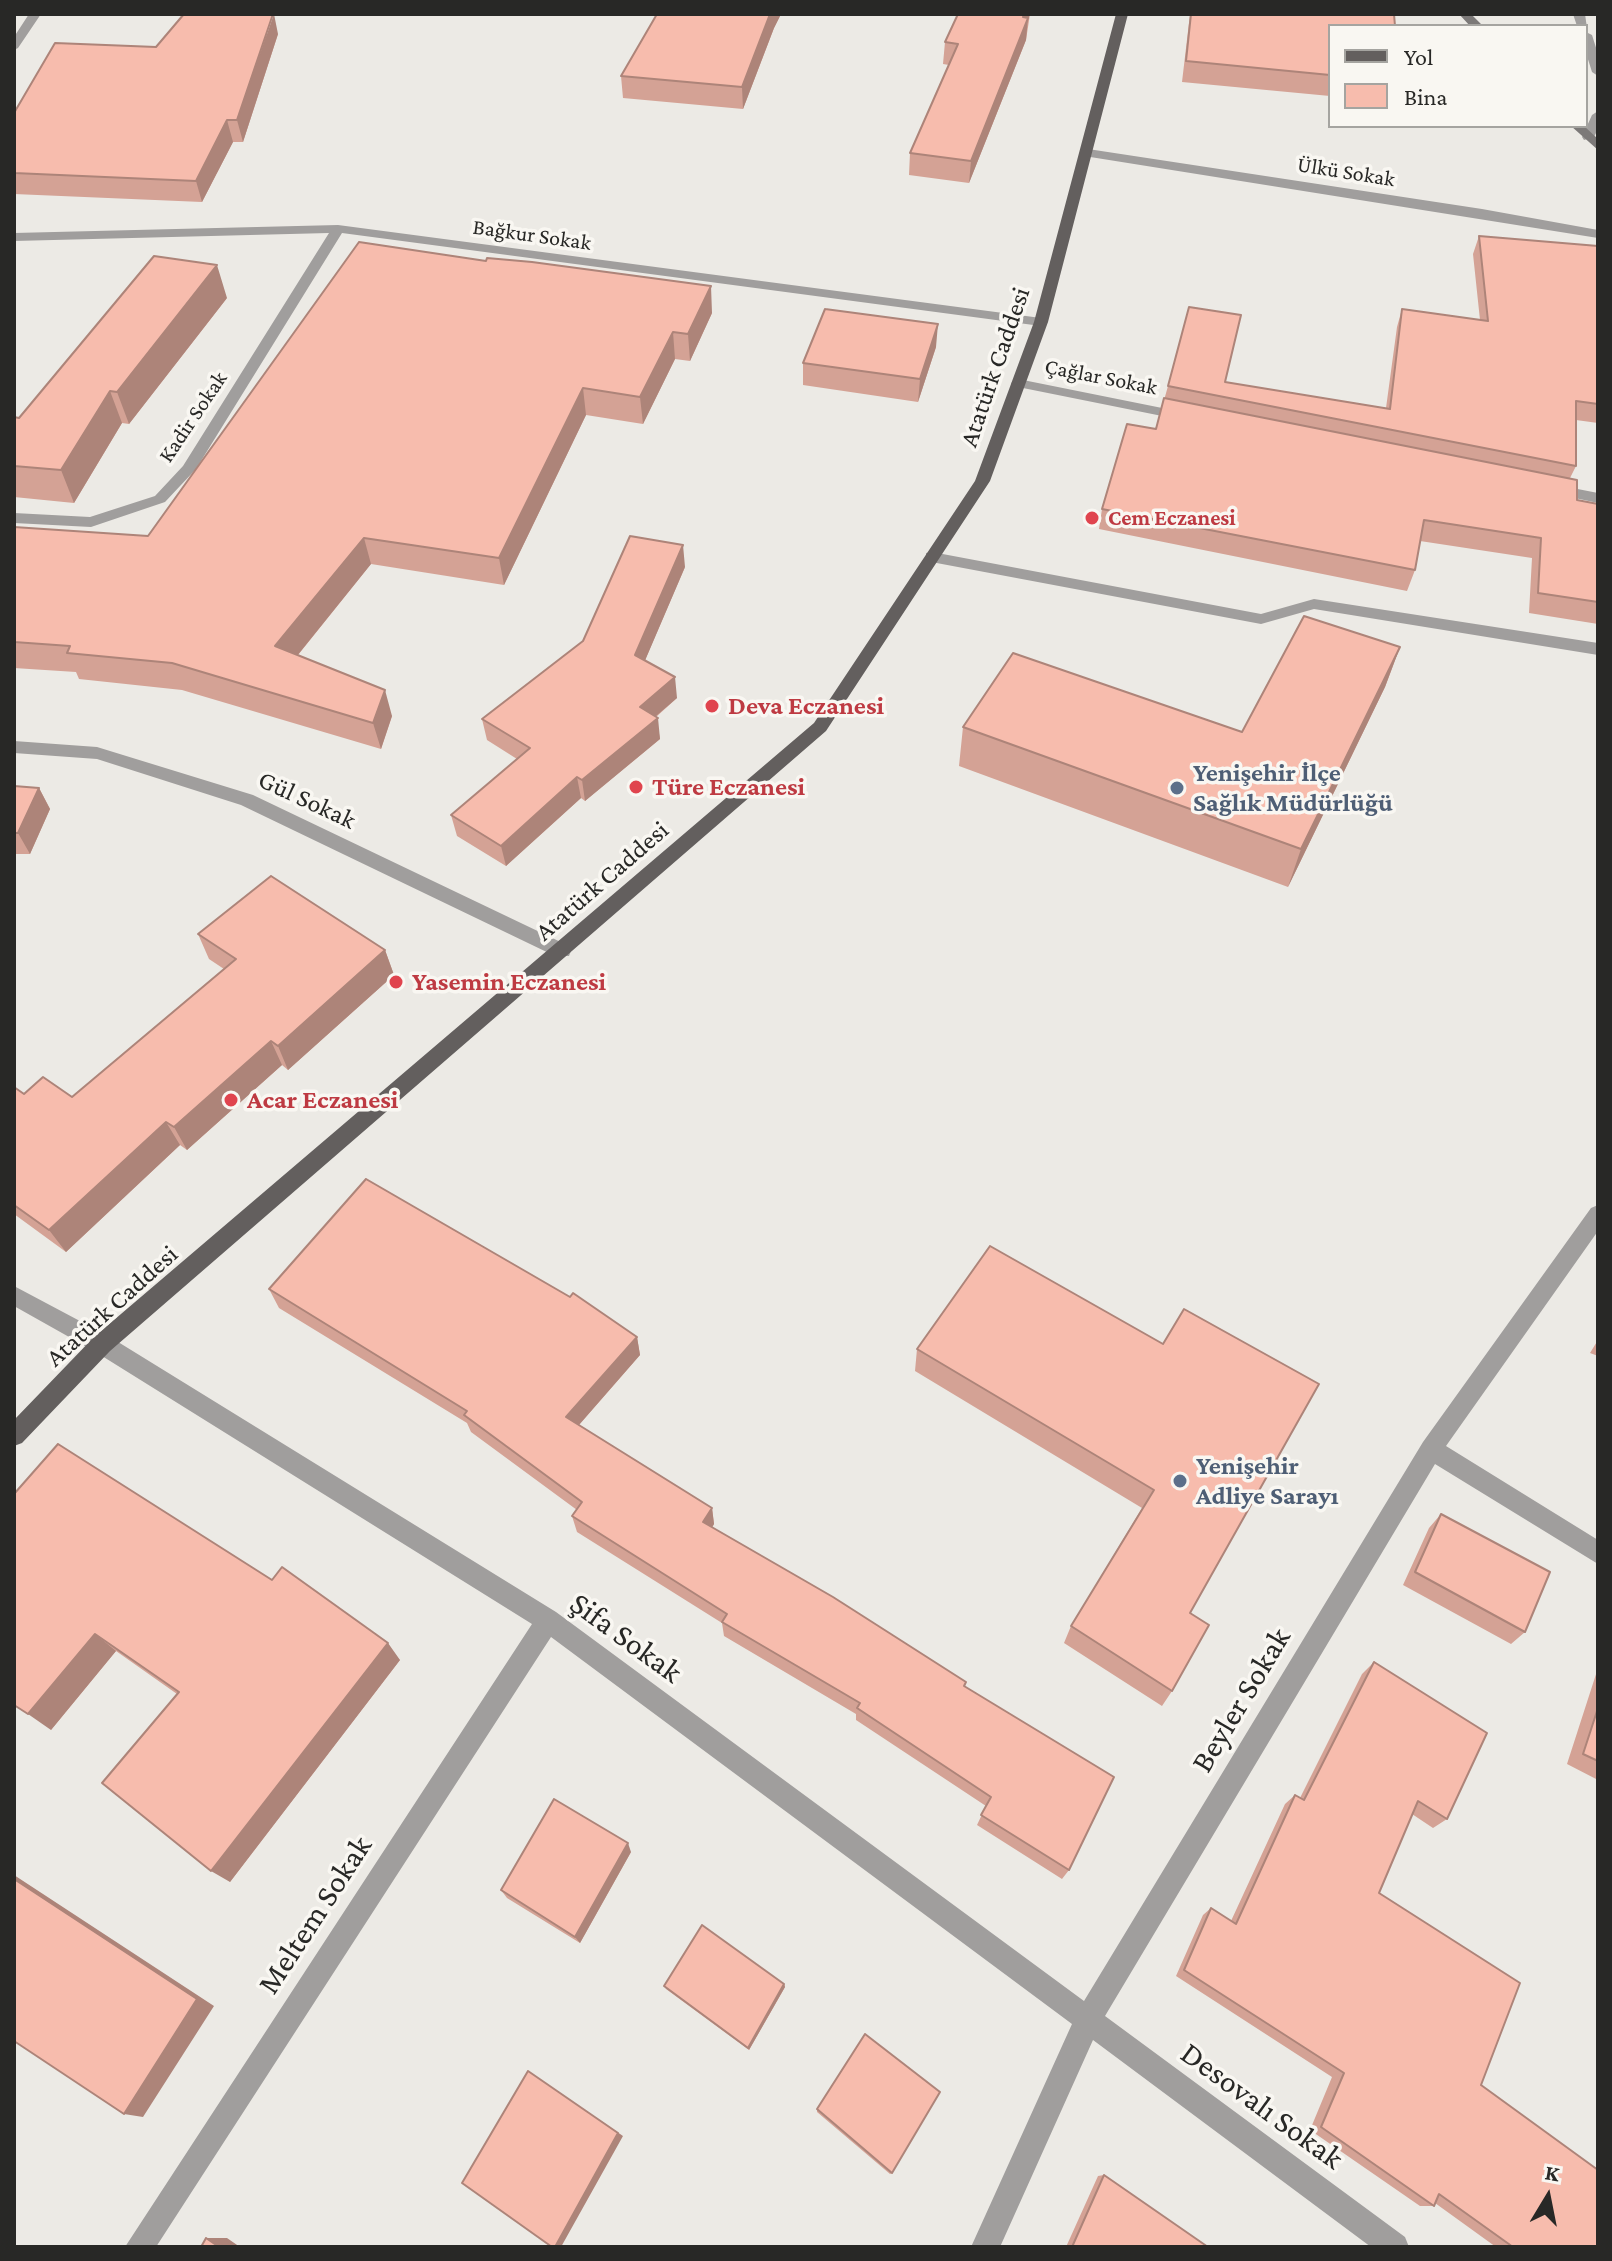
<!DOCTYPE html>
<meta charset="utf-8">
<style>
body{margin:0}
#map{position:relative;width:1612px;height:2261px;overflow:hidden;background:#eceae5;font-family:"Crimson Pro",serif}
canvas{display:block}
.frame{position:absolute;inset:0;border:16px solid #282826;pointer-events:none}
.legend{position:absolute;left:1328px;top:24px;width:260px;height:104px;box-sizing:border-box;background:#f9f7f2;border:2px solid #a5a4a0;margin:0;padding:10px 14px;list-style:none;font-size:24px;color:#282826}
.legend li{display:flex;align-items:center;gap:16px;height:40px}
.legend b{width:40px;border:2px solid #a5a4a0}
.north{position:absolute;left:1508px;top:2157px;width:80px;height:80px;-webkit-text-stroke:6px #f9f7f2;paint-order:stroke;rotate:10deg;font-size:22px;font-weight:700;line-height:32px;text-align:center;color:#282826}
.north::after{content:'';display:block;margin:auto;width:28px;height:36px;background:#282826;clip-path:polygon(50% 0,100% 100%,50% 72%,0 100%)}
</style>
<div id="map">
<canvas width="1612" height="2261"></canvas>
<div class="frame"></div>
<ul class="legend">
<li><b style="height:10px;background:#635f5e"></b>Yol</li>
<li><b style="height:22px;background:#f7bcad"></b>Bina</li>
</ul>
<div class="north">K</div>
</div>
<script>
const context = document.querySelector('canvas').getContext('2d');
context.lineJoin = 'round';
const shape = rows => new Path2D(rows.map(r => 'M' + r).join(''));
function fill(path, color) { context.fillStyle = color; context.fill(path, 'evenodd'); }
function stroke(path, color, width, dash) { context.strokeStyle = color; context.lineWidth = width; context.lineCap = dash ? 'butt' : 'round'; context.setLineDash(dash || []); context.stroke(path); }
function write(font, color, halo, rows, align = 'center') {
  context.font = font + ' "Crimson Pro",serif'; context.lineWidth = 7; context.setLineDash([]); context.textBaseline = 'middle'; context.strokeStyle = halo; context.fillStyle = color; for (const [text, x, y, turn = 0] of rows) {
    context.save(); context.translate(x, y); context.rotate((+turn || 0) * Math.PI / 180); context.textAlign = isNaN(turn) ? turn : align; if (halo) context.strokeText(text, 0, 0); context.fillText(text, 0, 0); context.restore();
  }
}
fill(shape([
 [29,14,41,14,18,48,14,50,14,37,29,14],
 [1573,14,1585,14,1587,28,1577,26,1573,14],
 [1586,32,1592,35,1598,54,1598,76,1592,72,1586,53,1586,32],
 [1598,111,1598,129,1594,137,1584,140,1582,137,1592,115,1598,111],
 [1088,149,1482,209,1598,230,1598,238,1084,156,1084,150,1088,149],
 [338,225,1041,318,1048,322,1041,326,342,233,196,469,165,502,91,527,14,523,14,513,90,517,155,496,183,466,329,233,14,241,14,233,338,225],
 [1018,379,1187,413,1194,417,1187,421,1013,386,1011,383,1018,379],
 [1552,484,1598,493,1598,503,1547,492,1547,486,1552,484],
 [932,552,1261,614,1314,599,1598,643,1598,655,1314,609,1261,624,926,561,926,553,932,552],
 [14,741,97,747,253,795,569,946,571,951,569,956,555,956,241,805,97,759,14,753,14,741],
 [1598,1205,1598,1231,1446,1446,1598,1540,1598,1564,1435,1464,1105,2016,1405,2237,1409,2247,1371,2247,1093,2040,1000,2247,971,2247,1072,2024,551,1637,156,2247,125,2247,532,1624,94,1351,14,1306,14,1286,110,1337,556,1612,1084,2001,1423,1442,1591,1208,1598,1205]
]), '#a09e9d');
fill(shape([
 [1459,14,1471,14,1483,26,1470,26,1459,14],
 [1571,126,1584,126,1598,139,1598,150,1571,126]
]), '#7c7978');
fill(shape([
 [1116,14,1128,14,1048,322,990,481,826,731,110,1351,22,1443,14,1446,14,1420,94,1337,814,723,975,481,1034,322,1116,14]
]), '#635f5e');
fill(shape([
 [657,14,781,14,774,28,743,109,623,98,621,76],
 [958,14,1030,14,1026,40,969,183,909,175,910,153,949,65,943,64,945,42],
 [1190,14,1394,14,1330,26,1330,96,1182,82],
 [278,34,243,142,233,142,202,202,14,194,14,113,156,47],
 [1479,236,1598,246,1598,423,1576,420,1576,466,1570,478,1577,500,1598,504,1598,624,1529,613,1532,558,1420,541,1415,570,1407,591,1099,529,1102,509,1156,429,1168,386,1225,382,1386,408,1397,327,1402,309,1480,320,1473,254],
 [227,298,129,424,122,423,74,503,14,497,14,417,19,418],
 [712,313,690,361,675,359,643,424,586,415,504,585,371,564,298,655,392,716,381,749,182,690,79,679,76,672,14,668,14,527,148,536],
 [936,347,918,402,803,385,803,363],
 [685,567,645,660,677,698,656,717,660,739,585,801,581,798,506,866,457,836,451,815,517,759,487,740,482,719],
 [1400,647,1385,687,1288,887,959,766,963,727,1242,732],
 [14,786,39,788,50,809,30,854,14,854],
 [198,934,385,950,394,975,288,1070,282,1065,187,1150,180,1145,66,1252,14,1214,14,1087,24,1094,72,1097,224,969,209,959],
 [269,1289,637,1337,640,1355,579,1425,712,1508,714,1524,712,1528,966,1682,965,1686,1069,1870,1062,1879,977,1825,986,1806,856,1720,856,1714,724,1636,722,1623,577,1532,572,1516,577,1510,471,1432,467,1423,279,1308],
 [1598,1340,1598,1356,1590,1353],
 [1163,1344,1190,1613,1172,1691,1162,1706,1064,1643,1071,1626,1142,1508,915,1371,917,1349],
 [14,1494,272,1580,400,1660,230,1882,177,1694,116,1651,51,1730],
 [1441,1514,1525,1632,1511,1644,1403,1585,1429,1528],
 [1374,1662,1447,1819,1433,1828,1412,1814,1379,1893,1481,2085,1594,2167,1598,2167,1598,2247,1496,2247,1435,2203,1434,2206,1420,2206,1310,2130,1332,2077,1176,1976,1203,1915,1211,1908,1231,1921,1285,1804,1295,1795,1300,1798,1362,1674],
 [1598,1668,1598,1780,1567,1764],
 [631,1852,580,1943,507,1898,501,1890],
 [784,1984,785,1987,749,2050,666,1989,664,1986],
 [817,2109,892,2173,890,2174,817,2112],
 [1104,2175,1208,2247,1066,2247,1098,2176]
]), '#d4a295');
fill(shape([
 [274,14,278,34,243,142,237,120],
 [770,14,781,14,774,28,743,109,742,87],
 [1024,14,1030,14,1028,19,1028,18,1026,40,969,183,971,161],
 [227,120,233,142,202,202,196,181],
 [217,265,227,298,129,424,117,392],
 [711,286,712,313,690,361,688,334],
 [938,324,936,347,918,402,920,379],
 [673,332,675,359,643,424,640,397],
 [583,388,586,415,504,585,499,558],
 [110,391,122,423,74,503,61,470],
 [364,538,371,564,284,672,275,646],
 [683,545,685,567,638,677,635,655],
 [1400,647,1385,687,1288,887,1301,849],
 [675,677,677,698,642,728,640,707],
 [385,690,392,716,381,749,373,723],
 [658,718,660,739,585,801,582,780],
 [577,777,581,798,506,866,501,846],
 [39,788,50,809,30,854,18,833],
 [385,950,394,975,288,1070,278,1046],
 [271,1041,282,1065,187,1150,174,1127],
 [166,1122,180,1145,66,1252,49,1230],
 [637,1337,640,1355,571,1434,566,1417],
 [712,1508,714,1524,705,1538,703,1522],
 [95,1634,116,1651,51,1730,28,1714],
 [388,1643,400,1660,230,1882,211,1871],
 [628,1843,631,1852,580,1943,575,1937],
 [14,1875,214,2006,143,2117,124,2114,14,1879],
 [784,1984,785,1987,749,2050,748,2048],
 [528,2071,623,2136,561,2247,555,2247],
 [206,2238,227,2238,240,2247,219,2247]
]), '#ad8479');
const building = shape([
 [184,14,273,14,237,120,227,120,196,181,14,173,14,113,55,43,156,47,184,14],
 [657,14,770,14,742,87,621,76,657,14],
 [958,14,1024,14,1023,17,1028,18,971,161,910,153,958,44,945,42,958,14],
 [1191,14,1394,14,1395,26,1330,26,1330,75,1186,61,1191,14],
 [1479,236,1598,246,1598,404,1576,401,1576,466,1168,386,1189,307,1241,315,1225,382,1390,409,1402,309,1488,321,1479,236],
 [359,242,486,261,487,258,532,262,711,286,688,334,673,332,640,397,583,388,499,558,364,538,275,646,385,690,373,723,172,663,67,653,70,646,14,642,14,527,148,536,359,242],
 [154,256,217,265,117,392,110,391,61,470,14,466,14,417,19,418,154,256],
 [825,309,938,324,920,379,803,363,825,309],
 [1164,398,1577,480,1577,500,1598,504,1598,602,1538,593,1541,538,1424,520,1415,570,1102,509,1127,424,1156,429,1164,398],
 [630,536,683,545,635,655,675,677,640,707,658,718,582,780,577,777,501,846,451,815,530,748,482,719,583,641,630,536],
 [1304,616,1400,647,1301,849,963,727,1013,653,1242,732,1304,616],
 [14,786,39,788,18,833,14,833,14,786],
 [271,876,385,950,278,1046,271,1041,174,1127,166,1122,49,1230,14,1205,14,1087,24,1094,43,1077,72,1097,236,959,198,934,271,876],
 [366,1179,570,1297,573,1293,637,1337,566,1417,712,1508,703,1522,833,1597,966,1682,964,1686,1114,1777,1069,1870,981,1815,991,1797,857,1708,860,1703,722,1622,727,1614,572,1516,582,1502,464,1415,467,1411,269,1289,366,1179],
 [990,1246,1163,1344,1184,1309,1319,1384,1190,1613,1209,1625,1172,1691,1071,1626,1154,1490,917,1349,990,1246],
 [58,1444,272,1580,282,1567,388,1643,211,1871,102,1783,179,1692,95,1634,28,1714,14,1705,14,1494,58,1444],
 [1441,1514,1550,1572,1525,1632,1415,1572,1441,1514],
 [1374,1662,1487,1733,1447,1819,1418,1801,1379,1893,1520,1983,1481,2085,1598,2170,1598,2247,1513,2247,1439,2194,1434,2206,1321,2127,1344,2073,1184,1970,1211,1908,1236,1924,1295,1795,1304,1800,1374,1662],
 [1598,1708,1598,1761,1583,1754,1598,1708],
 [554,1799,628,1843,575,1937,501,1890,554,1799],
 [14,1879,197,1999,124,2114,14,2041,14,1879],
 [702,1925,784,1984,748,2048,664,1986,702,1925],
 [865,2034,940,2092,892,2173,817,2109,865,2034],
 [528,2071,618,2133,555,2247,552,2247,462,2183,528,2071],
 [1104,2175,1208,2247,1072,2247,1104,2175],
 [206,2238,219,2247,201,2247,206,2238]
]);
fill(building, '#f7bcad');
stroke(building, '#ad8479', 2);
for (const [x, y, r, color] of [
 [1092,518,8,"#e0444e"],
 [712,706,8,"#e0444e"],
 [636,787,8,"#e0444e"],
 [1177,788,8,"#5c6f8a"],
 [396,982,8,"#e0444e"],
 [231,1100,8,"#e0444e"],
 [1180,1481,8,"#5c6f8a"]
]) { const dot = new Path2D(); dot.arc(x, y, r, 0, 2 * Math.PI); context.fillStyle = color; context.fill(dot); stroke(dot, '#f9f7f2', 3); }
write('22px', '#282826', '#f9f7f2', [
 ["Ülkü Sokak",1346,172,9],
 ["Bağkur Sokak",532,235,8],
 ["Çağlar Sokak",1101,377,11],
 ["Kadir Sokak",193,417,-56]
]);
write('bold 22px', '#be3a42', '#f9f7f2', [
 ["Cem Eczanesi",1108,518]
], 'left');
write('26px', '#282826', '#f9f7f2', [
 ["Atatürk Caddesi",995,367,-71],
 ["Gül Sokak",307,800,25],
 ["Atatürk Caddesi",602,881,-41],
 ["Atatürk Caddesi",112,1306,-42]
]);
write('bold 26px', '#be3a42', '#f9f7f2', [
 ["Deva Eczanesi",728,706],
 ["Türe Eczanesi",652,787],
 ["Yasemin Eczanesi",412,982],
 ["Acar Eczanesi",247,1100]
], 'left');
write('bold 26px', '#4e5e75', '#f9f7f2', [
 ["Yenişehir İlçe",1193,773],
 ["Sağlık Müdürlüğü",1193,803],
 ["Yenişehir",1196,1466],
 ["Adliye Sarayı",1196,1496]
], 'left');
write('32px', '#282826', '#f9f7f2', [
 ["Şifa Sokak",626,1638,36],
 ["Beyler Sokak",1241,1700,-59],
 ["Meltem Sokak",315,1915,-57],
 ["Desovalı Sokak",1262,2106,36]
]);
</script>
